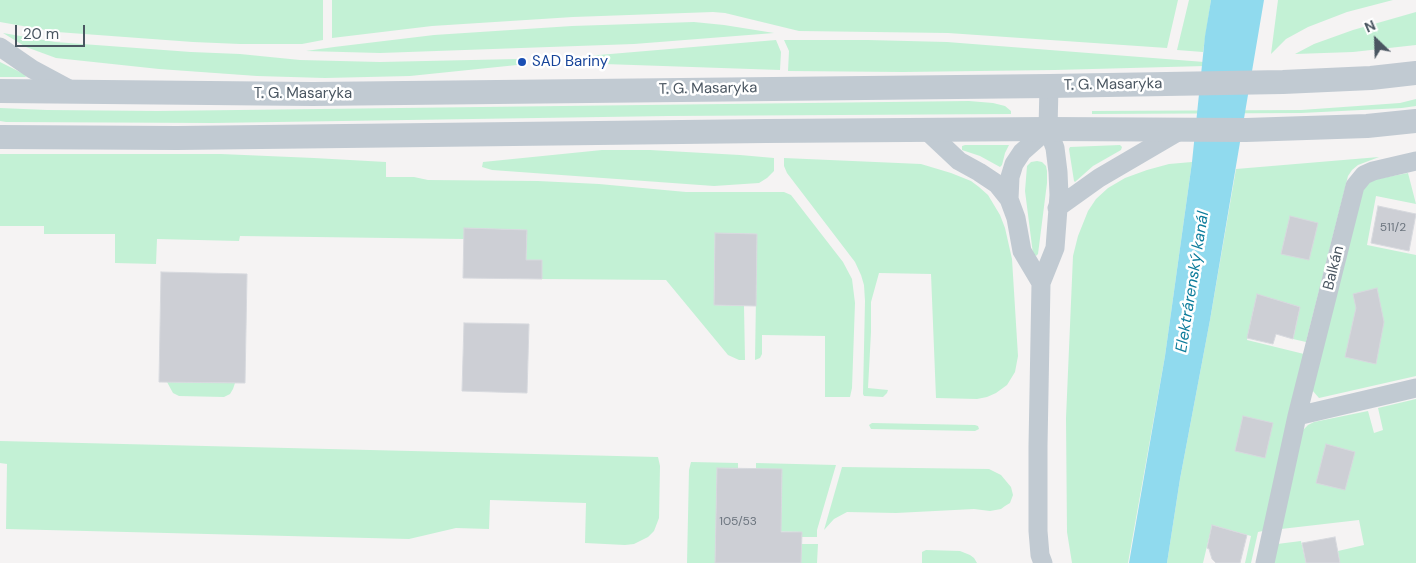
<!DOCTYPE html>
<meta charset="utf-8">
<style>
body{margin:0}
#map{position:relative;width:1416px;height:563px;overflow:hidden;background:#f5f3f3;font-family:"DM Sans",sans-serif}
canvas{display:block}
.north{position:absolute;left:1351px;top:15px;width:50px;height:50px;-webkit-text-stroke:4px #fff;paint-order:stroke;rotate:336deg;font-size:14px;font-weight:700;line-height:20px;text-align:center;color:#4a5661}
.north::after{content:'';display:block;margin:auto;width:18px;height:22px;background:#4a5661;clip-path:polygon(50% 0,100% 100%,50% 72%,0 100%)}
.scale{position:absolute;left:15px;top:25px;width:70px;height:22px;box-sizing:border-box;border:2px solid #4a5661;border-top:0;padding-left:6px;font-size:15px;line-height:18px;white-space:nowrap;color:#4a5661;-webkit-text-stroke:4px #fff;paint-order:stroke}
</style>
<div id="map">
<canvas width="1416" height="563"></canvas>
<div class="north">N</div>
<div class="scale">20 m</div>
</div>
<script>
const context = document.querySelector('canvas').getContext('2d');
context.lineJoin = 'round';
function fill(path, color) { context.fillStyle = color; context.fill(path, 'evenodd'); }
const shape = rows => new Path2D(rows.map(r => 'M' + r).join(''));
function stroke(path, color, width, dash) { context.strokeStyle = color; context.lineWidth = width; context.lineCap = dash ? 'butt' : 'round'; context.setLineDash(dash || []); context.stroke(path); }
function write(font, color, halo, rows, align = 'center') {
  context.font = font + ' "DM Sans",sans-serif'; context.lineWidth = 5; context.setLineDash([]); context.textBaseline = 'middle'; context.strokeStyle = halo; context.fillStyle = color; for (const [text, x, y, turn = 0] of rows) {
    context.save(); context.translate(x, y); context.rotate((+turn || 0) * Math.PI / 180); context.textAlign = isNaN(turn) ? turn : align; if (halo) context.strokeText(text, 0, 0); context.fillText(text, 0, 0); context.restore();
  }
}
fill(shape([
 [0,0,323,0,323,40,302,44,240,44,193,42,57,32,0,22],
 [332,0,1178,0,1167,48,948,33,799,31,725,13,713,12,573,17,432,26,332,38],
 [1189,0,1211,0,1203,52,1177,50],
 [1278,0,1393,0,1347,12,1308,27,1286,39,1271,54],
 [1416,12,1416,45,1353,52,1295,54,1314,44,1353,30],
 [694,22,724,25,774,33,634,44,380,53,306,51,334,47,434,35,572,26],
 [3,33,55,42,191,52,240,54,300,60,380,62,517,59,517,65,410,76,325,78,257,76,159,69,56,58,26,47],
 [776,40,781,52,780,70,575,63,575,57],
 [784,40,868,40,947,42,1243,65,1055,70,903,72,788,71,789,51],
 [0,62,24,74,26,77,0,77],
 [1416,99,1416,106,1402,108,1301,113,1092,114,1092,111,1301,110,1400,103],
 [969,101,993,103,1005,106,1011,111,1011,114,668,116,212,123,6,122,0,121,0,108,47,110,157,111],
 [965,145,1009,145,1005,153,1002,165,1000,167,980,156,962,150,962,146],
 [1120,145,1122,147,1121,150,1093,166,1075,182,1074,181,1069,149,1070,147],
 [602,150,650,150,740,155,774,158,774,171,767,178,759,183,714,186,492,170,482,167,483,162],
 [0,154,221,154,314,158,386,162,386,177,414,177,428,180,538,181,599,184,686,192,784,192,791,195,843,262,852,279,855,303,852,388,850,397,825,397,825,336,762,335,762,354,760,358,755,360,757,234,715,233,714,305,744,306,745,360,739,360,728,355,666,280,542,279,526,260,527,230,464,228,464,239,240,236,239,241,157,239,156,264,115,263,115,234,44,234,44,226,0,226],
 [1379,157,1358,165,1352,170,1348,176,1306,342,1293,339,1300,307,1257,295,1247,340,1304,354,1263,531,1258,532,1251,563,1245,563,1251,536,1212,525,1203,563,1167,563,1180,479,1210,320,1236,169],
 [784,158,921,164,951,173,971,181,979,187,988,195,1000,215,1005,228,1012,259,1018,356,1015,372,1007,385,996,393,987,397,977,399,936,398,931,274,879,273,871,302,871,332,868,388,888,390,887,393,883,397,864,396,863,394,865,301,864,285,861,275,855,262,787,173,784,166],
 [1037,161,1042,162,1046,166,1047,171,1047,183,1038,254,1036,256,1033,254,1025,191,1027,166,1031,162],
 [1192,162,1165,356,1128,563,1072,563,1067,532,1066,418,1073,256,1078,236,1088,211,1096,199,1108,188,1125,178,1147,170,1169,164],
 [1408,173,1416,204,1376,196,1367,245,1416,255,1416,376,1319,398,1312,390,1360,190,1369,182,1377,179],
 [167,382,235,383,233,389,230,394,224,397,179,396,173,393],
 [1416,399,1416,563,1340,563,1338,551,1364,545,1359,520,1281,529,1303,430,1308,425,1314,422,1368,411,1374,433,1383,430,1378,408],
 [872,423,975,425,978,426,979,429,975,431,871,429,869,425],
 [0,441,658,457,660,466,659,518,654,531,648,537,634,544,625,545,585,543,586,503,490,500,489,529,456,528,409,539,6,529,7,464,0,463],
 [691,462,738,463,738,468,717,468,715,563,687,563,689,470],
 [756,463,836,465,817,530,817,537,802,537,801,532,759,531,781,513,782,469,756,469],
 [842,467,989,469,1001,475,1011,487,1013,495,1010,503,1005,506,1001,509,990,511,974,509,896,513,847,512,834,519,824,530],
 [1301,541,1306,563,1273,563,1277,544],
 [801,544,818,544,817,563,801,563],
 [926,550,960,551,970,555,974,558,977,563,922,563,922,552]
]), '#c3f1d5');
fill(shape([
 [1211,0,1264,0,1210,320,1180,479,1167,563,1129,563,1165,356,1192,162,1205,36]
]), '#90daee');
const building = shape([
 [1378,206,1416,214,1409,251,1371,243,1378,206],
 [1290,216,1318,223,1309,260,1281,254,1290,216],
 [464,228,527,230,526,260,542,260,542,279,463,278,464,228],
 [715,233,757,234,756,306,714,305,715,233],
 [161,272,247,274,245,383,159,382,161,272],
 [1377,288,1384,322,1376,364,1345,357,1356,308,1353,294,1377,288],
 [1257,294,1300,307,1293,339,1276,334,1273,344,1247,338,1257,294],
 [464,323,529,324,527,393,462,391,464,323],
 [1243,416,1273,423,1265,458,1235,451,1243,416],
 [1326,444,1355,452,1345,490,1316,483,1326,444],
 [717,468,782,469,781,532,802,532,801,563,715,563,717,468],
 [1212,525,1247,535,1240,563,1216,563,1212,559,1209,549,1207,548,1212,525],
 [1335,537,1340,563,1306,563,1302,543,1335,537]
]);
fill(building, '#cdcfd5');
stroke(building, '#d7d9de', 1);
stroke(shape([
 [0,47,32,69,73,91],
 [926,130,959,161,979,172,997,184,1009,199,1016,218,1022,251,1041,283],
 [1009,199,1010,177,1014,164,1022,152,1048,129],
 [1057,208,1099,178,1181,130],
 [1297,416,1416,388],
 [1043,563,1040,555,1038,531,1038,446,1041,283,1055,248,1059,195,1058,172,1055,148,1048,129,1049,86],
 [1265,563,1297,416,1355,186,1364,175,1373,171,1416,161]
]), '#c1cad2', 19);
stroke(shape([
 [0,91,313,94,1049,86,1283,82,1371,78,1416,73],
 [0,137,177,138,766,131,1048,129,1246,130,1367,126,1416,121]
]), '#c1cad2', 24);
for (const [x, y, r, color] of [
 [522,62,5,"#1a4fb4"]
]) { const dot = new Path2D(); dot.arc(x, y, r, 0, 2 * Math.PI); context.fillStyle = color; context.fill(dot); stroke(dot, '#fff', 2); }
write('12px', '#6b747e', null, [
 ["511/2",1393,228],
 ["105/53",738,522]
]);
write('15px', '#164399', '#fff', [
 ["SAD Bariny",532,62]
], 'left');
write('15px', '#4a5661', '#fff', [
 ["T. G. Masaryka",1113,85,-1],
 ["T. G. Masaryka",708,89,-1],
 ["T. G. Masaryka",303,94],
 ["Balkán",1334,268,-76]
]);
write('italic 16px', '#0c7c9b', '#fff', [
 ["Elektrárenský kanál",1193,282,-81]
]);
</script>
